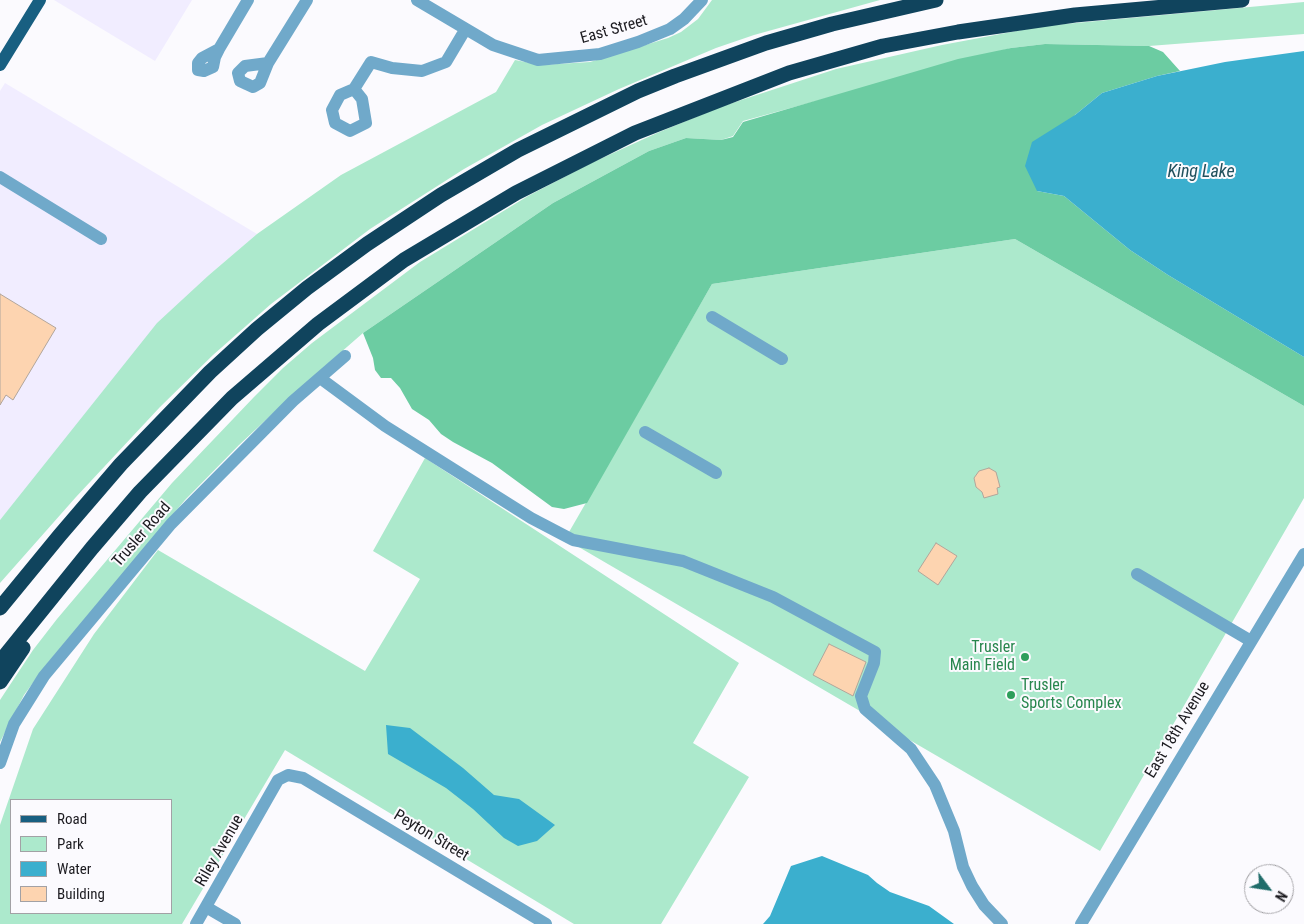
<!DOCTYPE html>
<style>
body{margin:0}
#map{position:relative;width:1304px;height:924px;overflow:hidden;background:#fbfafe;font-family:"Roboto Condensed",sans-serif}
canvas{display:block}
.legend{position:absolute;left:10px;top:799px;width:162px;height:115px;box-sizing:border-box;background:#fbfafe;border:1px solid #a2a1a5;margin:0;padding:6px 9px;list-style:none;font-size:15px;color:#1c1b20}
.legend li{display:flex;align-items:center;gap:10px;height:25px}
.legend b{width:25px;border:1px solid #a2a1a5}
.north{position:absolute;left:1244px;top:864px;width:50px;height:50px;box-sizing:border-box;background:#fbfafe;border:1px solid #a2a1a5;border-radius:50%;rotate:121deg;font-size:14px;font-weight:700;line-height:20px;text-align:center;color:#1c1b20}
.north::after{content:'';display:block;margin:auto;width:18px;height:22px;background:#206c6a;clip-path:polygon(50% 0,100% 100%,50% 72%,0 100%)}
</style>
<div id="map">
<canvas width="1304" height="924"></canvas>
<ul class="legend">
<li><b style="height:6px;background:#185f81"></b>Road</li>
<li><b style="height:14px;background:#ace9cc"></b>Park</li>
<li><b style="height:14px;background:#3bafce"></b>Water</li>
<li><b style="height:14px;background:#fdd4b0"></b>Building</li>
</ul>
<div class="north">N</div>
</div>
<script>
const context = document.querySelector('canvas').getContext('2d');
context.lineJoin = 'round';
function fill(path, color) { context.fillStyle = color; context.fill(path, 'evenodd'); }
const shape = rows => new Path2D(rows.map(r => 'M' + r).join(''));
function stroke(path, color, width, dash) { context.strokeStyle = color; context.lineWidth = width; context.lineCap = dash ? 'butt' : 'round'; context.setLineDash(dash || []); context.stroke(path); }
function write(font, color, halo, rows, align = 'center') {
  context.font = font + ' "Roboto Condensed",sans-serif'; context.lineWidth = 4; context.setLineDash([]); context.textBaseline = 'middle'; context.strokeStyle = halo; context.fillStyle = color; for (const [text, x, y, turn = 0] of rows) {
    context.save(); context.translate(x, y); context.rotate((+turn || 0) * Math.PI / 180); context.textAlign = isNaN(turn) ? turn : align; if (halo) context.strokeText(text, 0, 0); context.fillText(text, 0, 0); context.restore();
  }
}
fill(shape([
 [54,0,192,0,155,61],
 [5,83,257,234,209,275,0,520,0,91]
]), '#f1edff');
fill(shape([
 [712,0,880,0,754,35,716,48,619,89,542,125,464,169,370,229,271,304,213,355,160,407,76,497,0,583,0,520,157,323,209,275,257,234,341,175,496,92,515,60,541,65,590,62,668,38,681,32,698,19],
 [1304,2,1304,34,1149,46,1045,44,1011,48,743,121,733,136,721,140,686,138,649,151,553,203,363,333,300,388,239,445,185,500,46,665,24,695,0,742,0,700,33,650,57,619,172,483,254,397,283,368,312,343,420,262,528,196,589,164,657,133,720,107,836,69,942,45,1043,26],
 [1015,239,1304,406,1304,498,1100,851,565,539,712,284],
 [425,458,739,663,693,743,749,777,661,924,574,924,285,750,182,924,0,924,0,825,33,729,94,634,158,550,365,671,420,579,373,551],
 [11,800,171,800,171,913,11,913]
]), '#ace9cc');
fill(shape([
 [1045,44,1149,46,1163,52,1180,71,1157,76,1102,93,1075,115,1037,191,1064,196,1130,250,1168,275,1304,357,1304,406,1015,239,712,284,587,503,564,509,552,507,492,463,453,442,441,434,429,420,412,409,400,388,391,378,381,378,375,370,373,358,363,333,553,203,649,151,686,138,721,140,733,137,743,122,958,59,1011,48]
]), '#6ccca2');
fill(shape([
 [1304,51,1304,357,1168,275,1130,250,1064,196,1037,191,1025,166,1032,142,1075,115,1102,93,1157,76,1225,62],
 [386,725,410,728,463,768,494,795,519,799,555,825,537,841,518,846,504,838,473,809,446,788,388,754],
 [822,856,868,875,877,883,890,892,929,906,954,924,763,924,770,916,791,866]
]), '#3bafce');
const building = shape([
 [0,294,56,328,13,400,6,395,0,405,0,294],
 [989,468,996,472,1000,487,997,488,998,494,984,498,982,492,976,487,974,478,979,471,989,468],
 [936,543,957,556,938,585,918,571,936,543],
 [829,644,866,662,853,696,813,675,829,644]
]);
fill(building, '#fdd4b0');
stroke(building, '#b2a69b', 1);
stroke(shape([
 [417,0,493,45,538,60,600,54,638,42,670,29,684,19,702,0],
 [219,49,202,58,198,63,198,70,204,71,213,67,215,57,219,49,248,0],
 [268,63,245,66,238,73,240,81,253,87,260,83,268,63,307,0],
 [354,89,362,99,366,123,350,131,335,123,332,110,340,95,354,89,371,62,392,68,422,71,446,62,465,30],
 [0,177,101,239],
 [712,317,782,359],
 [320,378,385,426,531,518,573,540,683,561,773,597,875,652,874,663,861,696,865,709,911,749,935,785,954,831,963,867,972,886,984,905,1002,924],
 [645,432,716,473],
 [1137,574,1251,641],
 [0,763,14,724,44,676,171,524,293,401,345,356],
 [206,907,235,924],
 [196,924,278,780,288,775,303,778,546,924],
 [1081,924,1304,554]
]), '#70a9ca', 12);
stroke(shape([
 [0,65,40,0]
]), '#185f81', 12);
stroke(shape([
 [0,608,60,535,121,464,210,372,257,329,307,288,367,244,441,195,518,150,638,91,675,76,766,43,832,24,936,0],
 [0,662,92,548,140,492,232,398,318,324,404,260,516,193,635,133,789,73,883,46,958,32,1075,15,1242,0],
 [0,682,23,648]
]), '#10445d', 15);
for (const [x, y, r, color] of [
 [1025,657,5,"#2e9e5b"],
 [1011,695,5,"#2e9e5b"]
]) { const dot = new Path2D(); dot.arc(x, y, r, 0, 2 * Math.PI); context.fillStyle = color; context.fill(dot); stroke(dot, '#fbfafe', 2); }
write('16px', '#1c1b20', '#fbfafe', [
 ["East Street",614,30,-16],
 ["Trusler Road",142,535,-49],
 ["East 18th Avenue",1178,730,-59],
 ["Peyton Street",431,836,31],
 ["Riley Avenue",220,851,-60]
]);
write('16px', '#27864d', '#fbfafe', [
 ["Trusler",1015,648],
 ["Main Field",1015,666],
 ["Trusler",1021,686,"left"],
 ["Sports Complex",1021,704,"left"]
], 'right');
write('italic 18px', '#21515e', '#fbfafe', [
 ["King Lake",1201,172]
]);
</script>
